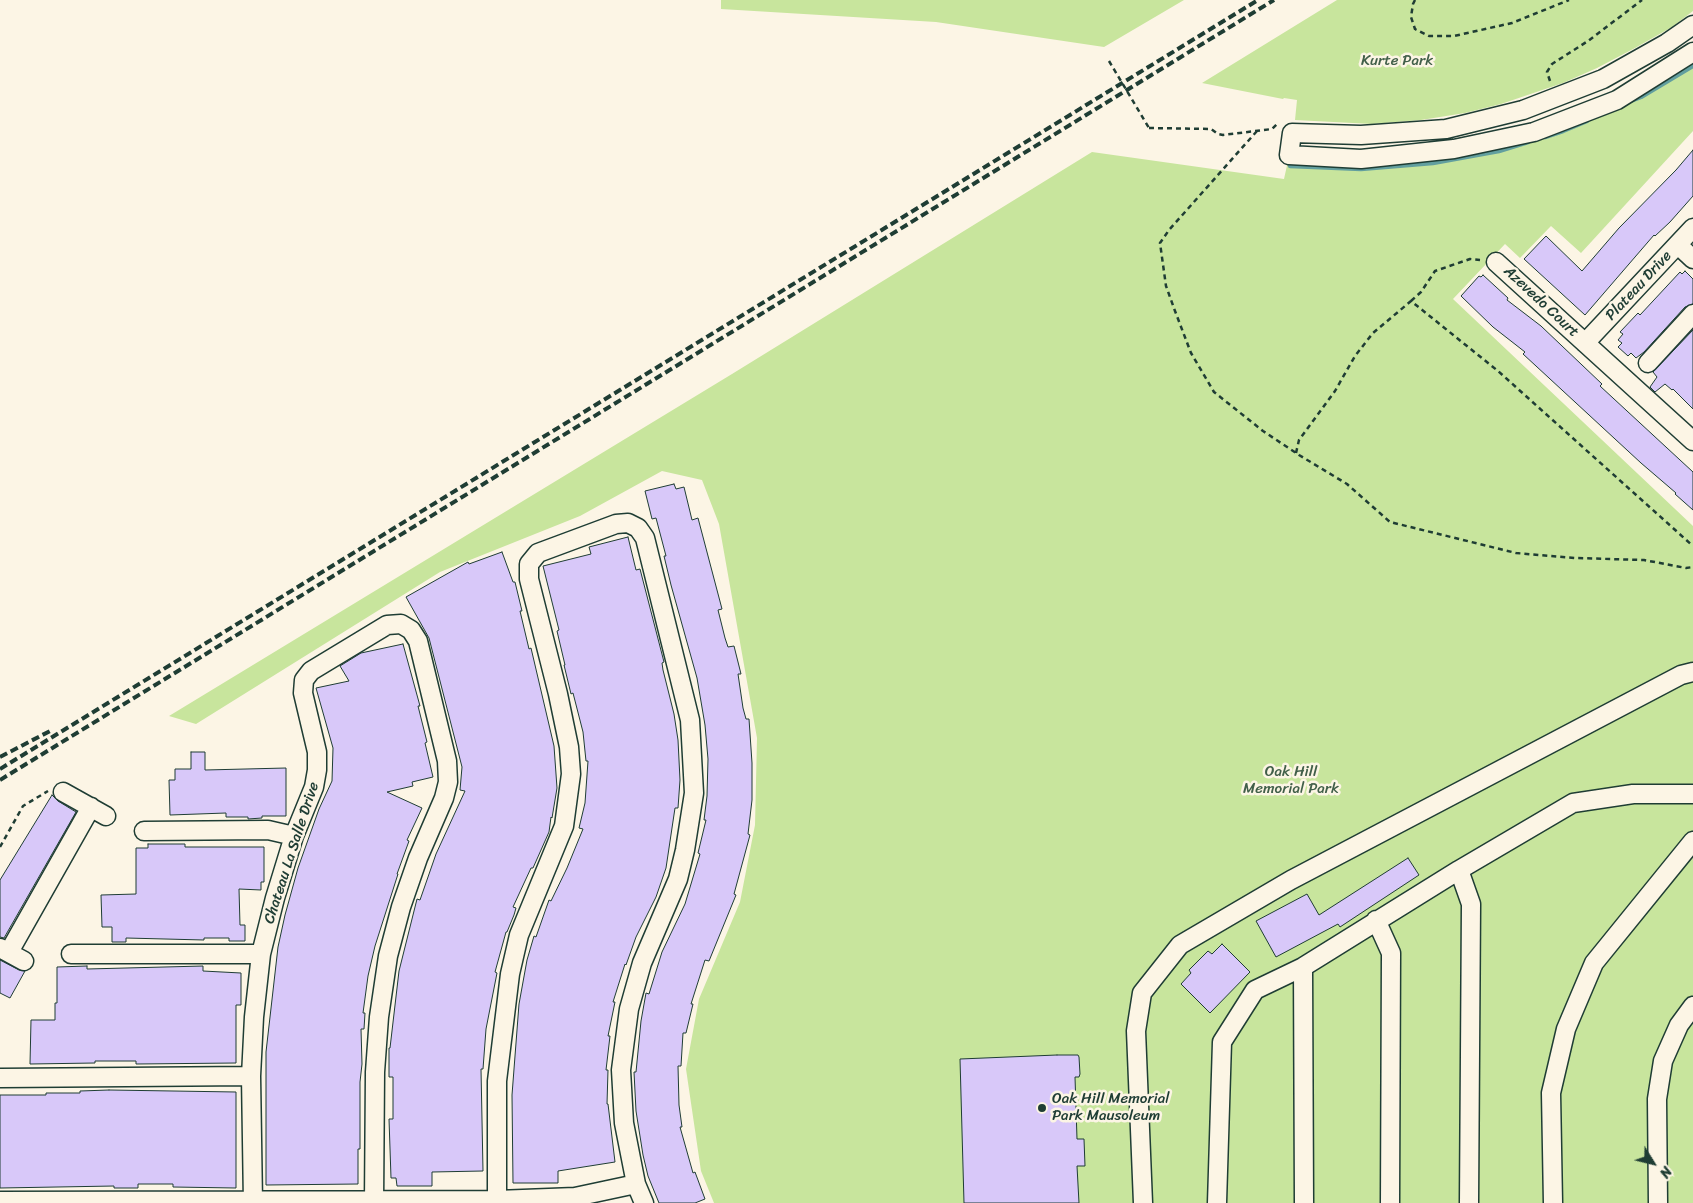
<!DOCTYPE html>
<style>
body{margin:0}
#map{position:relative;width:1693px;height:1203px;overflow:hidden;background:#fcf5e5;font-family:Sriracha,sans-serif}
canvas{display:block}
.north{position:absolute;left:1628px;top:1138px;width:50px;height:50px;-webkit-text-stroke:4px #fcf5e5;paint-order:stroke;rotate:126deg;font-size:14px;font-weight:700;line-height:20px;text-align:center;color:#1f3d34}
.north::after{content:'';display:block;margin:auto;width:18px;height:22px;background:#1f3d34;clip-path:polygon(50% 0,100% 100%,50% 72%,0 100%)}
</style>
<div id="map">
<canvas width="1693" height="1203"></canvas>
<div class="north">N</div>
</div>
<script>
const context = document.querySelector('canvas').getContext('2d');
context.lineJoin = 'round';
function fill(path, color) { context.fillStyle = color; context.fill(path, 'evenodd'); }
const shape = rows => new Path2D(rows.map(r => 'M' + r).join(''));
function stroke(path, color, width, dash) { context.strokeStyle = color; context.lineWidth = width; context.lineCap = dash ? 'butt' : 'round'; context.setLineDash(dash || []); context.stroke(path); }
function write(font, color, halo, rows, align = 'center') {
  context.font = font + ' Sriracha,sans-serif'; context.lineWidth = 5; context.setLineDash([]); context.textBaseline = 'middle'; context.strokeStyle = halo; context.fillStyle = color; for (const [text, x, y, turn = 0] of rows) {
    context.save(); context.translate(x, y); context.rotate((+turn || 0) * Math.PI / 180); context.textAlign = isNaN(turn) ? turn : align; if (halo) context.strokeText(text, 0, 0); context.fillText(text, 0, 0); context.restore();
  }
}
fill(shape([
 [721,0,1184,0,1104,47,936,22,721,9],
 [1337,0,1693,0,1693,11,1672,27,1635,48,1597,68,1563,83,1501,104,1465,113,1421,120,1372,124,1295,120,1297,100,1284,98,1283,99,1202,83],
 [1693,61,1693,131,1581,253,1551,226,1520,258,1505,244,1453,299,1693,526,1693,1203,714,1203,701,1171,686,1069,699,999,740,902,755,825,757,738,719,524,702,480,662,471,580,516,440,572,196,724,169,716,732,374,1092,152,1284,179,1288,161,1498,147]
]), '#c8e59d');
stroke(shape([
 [1628,102,1641,97,1693,66],
 [1545,137,1563,131,1587,121],
 [1290,166,1361,169,1433,163,1499,151,1528,142]
]), '#629f9f', 4.5);
const building = shape([
 [1693,150,1693,196,1670,222,1655,236,1654,235,1585,315,1524,259,1546,236,1582,271,1619,228,1676,170,1693,150],
 [1685,271,1693,279,1693,304,1685,307,1644,352,1636,358,1631,353,1628,356,1618,347,1622,343,1618,340,1623,334,1620,332,1638,313,1640,315,1680,272,1682,274,1685,271],
 [1483,275,1508,298,1507,300,1541,326,1602,384,1600,386,1693,472,1693,510,1675,494,1676,493,1641,463,1523,354,1525,352,1493,327,1461,296,1479,276,1481,277,1483,275],
 [1693,330,1693,409,1673,389,1672,390,1665,384,1655,392,1650,387,1657,377,1653,372,1693,330],
 [674,484,676,489,684,487,692,520,698,518,722,609,718,610,725,638,728,647,734,646,741,674,738,674,743,708,746,719,749,719,752,763,752,800,748,834,750,835,734,894,736,895,709,961,705,960,691,1004,693,1004,686,1033,683,1033,681,1066,678,1066,679,1105,682,1127,680,1127,693,1173,695,1172,705,1199,695,1203,659,1203,648,1176,643,1155,636,1111,634,1072,636,1072,641,1021,646,993,649,994,662,952,685,904,700,854,698,853,706,820,704,820,707,796,708,759,705,725,697,678,671,585,664,556,666,556,656,518,652,519,645,491,674,484],
 [628,537,636,570,640,569,664,662,662,663,663,670,674,714,678,740,680,780,678,808,675,808,666,868,656,897,636,937,626,965,625,964,613,1002,615,1002,608,1036,610,1036,606,1070,608,1070,607,1104,608,1104,615,1162,558,1171,558,1183,513,1183,512,1095,519,1004,527,960,534,936,536,937,549,900,551,901,567,868,583,829,579,828,585,803,588,761,586,761,583,732,573,693,571,694,564,665,565,665,557,631,559,630,543,566,591,554,589,547,628,537],
 [502,552,513,582,515,582,522,611,520,611,529,649,531,648,554,746,557,788,552,818,551,817,549,832,533,868,531,868,513,907,516,908,514,915,507,932,506,932,495,972,497,973,486,1029,483,1069,481,1069,483,1171,432,1172,432,1186,397,1186,396,1178,391,1178,389,1119,393,1119,393,1077,389,1077,389,1048,390,1048,399,971,417,899,420,900,436,854,465,791,460,790,462,767,429,638,406,597,468,562,469,564,502,552],
 [403,644,420,706,418,706,427,742,425,743,433,777,412,782,413,786,387,792,422,808,407,840,409,841,397,874,398,874,375,946,368,976,363,1013,365,1013,364,1029,361,1029,362,1064,360,1082,360,1149,358,1149,358,1184,266,1185,266,1052,278,947,285,915,298,868,319,809,332,781,333,748,316,688,349,681,340,666,361,653,403,644],
 [191,752,205,752,205,770,286,768,286,816,262,816,262,818,248,819,248,817,226,817,226,813,170,815,169,780,175,780,175,769,191,769,191,752],
 [52,795,58,801,76,812,4,938,0,937,0,880,52,795],
 [148,844,185,844,185,847,264,847,264,882,261,882,261,890,239,889,240,925,245,925,245,941,229,941,229,938,204,938,204,940,126,938,126,942,112,942,112,927,102,927,101,895,136,894,136,848,148,848,148,844],
 [1408,858,1419,875,1340,927,1338,924,1276,957,1256,921,1307,894,1319,915,1408,858],
 [1222,944,1250,972,1210,1013,1181,984,1191,973,1189,970,1208,951,1212,954,1222,944],
 [0,960,19,970,25,971,10,998,0,993,0,960],
 [87,966,87,969,203,966,203,971,241,973,241,1005,236,1005,236,1063,136,1064,136,1061,95,1061,95,1063,30,1064,31,1020,55,1020,55,1003,57,1003,57,967,87,966],
 [1057,1055,1078,1055,1079,1057,1080,1074,1079,1077,1075,1077,1077,1139,1084,1139,1085,1166,1077,1166,1079,1203,964,1203,960,1059,1057,1055],
 [109,1090,236,1092,236,1188,173,1187,173,1184,138,1184,138,1188,114,1188,114,1186,0,1188,0,1095,46,1095,46,1093,80,1093,80,1091,109,1090]
]);
fill(building, '#d8c8f9');
stroke(building, '#1f3d34', 1);
const minor = shape([
 [1693,25,1667,43,1603,79,1523,110,1446,129,1361,135,1292,133,1289,155,1361,159,1454,149,1534,132,1617,100,1693,52],
 [1678,245,1693,259],
 [1496,262,1693,441],
 [1585,343,1693,228],
 [1648,363,1693,314],
 [63,792,106,816],
 [144,831,268,830,294,836],
 [1459,870,1471,904,1469,1203],
 [1376,920,1391,953,1390,1203],
 [0,948,24,961],
 [9,952,91,807],
 [71,954,261,954],
 [1303,967,1304,1203],
 [1,1078,251,1076],
 [497,1200,497,1081,510,974,519,935,564,826,571,774,569,747,558,694,529,579,529,564,538,553,616,524,628,523,638,528,645,538,690,720,694,793,685,850,678,879,642,963,629,1009,621,1070,624,1123,636,1184,644,1203],
 [0,1201,497,1200,575,1197,636,1184],
 [253,1203,251,1076,254,1017,261,954,275,898,294,836,314,787,317,770,317,752,303,693,304,680,311,671,387,625,401,624,411,630,418,641,447,761,448,782,444,798,418,858,401,907,388,956,379,1017,375,1072,374,1203],
 [1143,1203,1136,1031,1142,993,1180,945,1291,880,1681,675,1693,672],
 [1217,1203,1222,1042,1255,990,1303,967,1459,870,1573,803,1633,794,1693,794],
 [1553,1203,1551,1093,1566,1029,1594,963,1693,841],
 [1658,1203,1657,1099,1663,1061,1679,1025,1693,1006]
]);
stroke(minor, '#1f3d34', 21);
stroke(shape([
 [1415,0,1413,4,1411,17,1415,29,1429,36,1454,36,1512,23,1569,0],
 [1550,81,1547,72,1552,64,1588,41,1642,0],
 [1149,128,1211,129,1218,134,1223,135,1272,129,1277,124],
 [1257,131,1169,230,1160,243,1166,286,1175,311,1191,353,1214,392,1263,431,1299,455,1347,484,1390,522,1516,553,1575,558,1644,560,1686,568,1693,567],
 [1411,301,1421,292,1435,271,1470,259,1480,260],
 [1296,453,1299,440,1335,391,1355,356,1373,333,1411,301,1498,371,1693,546],
 [0,847,23,806,48,791]
]), '#1f3d34', 2.5, [5, 4]);
stroke(minor, '#fcf5e5', 18);
stroke(shape([
 [0,757,50,731],
 [0,769,1258,0],
 [0,780,1274,0]
]), '#1f3d34', 4, [8, 4]);
stroke(shape([
 [1109,61,1149,128]
]), '#1f3d34', 2.5, [5, 4]);
for (const [x, y, r, color] of [
 [1042,1108,5,"#1f3d34"]
]) { const dot = new Path2D(); dot.arc(x, y, r, 0, 2 * Math.PI); context.fillStyle = color; context.fill(dot); stroke(dot, '#fcf5e5', 2); }
write('15px', '#415f49', '#fcf5e5', [
 ["Kurte Park",1397,61],
 ["Oak Hill",1291,772],
 ["Memorial Park",1291,789]
]);
write('15px', '#1f3d34', '#fcf5e5', [
 ["Plateau Drive",1639,286,-47],
 ["Azevedo Court",1541,302,43],
 ["Chateau La Salle Drive",292,853,-72]
]);
write('15px', '#1f3d34', '#fcf5e5', [
 ["Oak Hill Memorial",1052,1099],
 ["Park Mausoleum",1052,1116]
], 'left');
</script>
